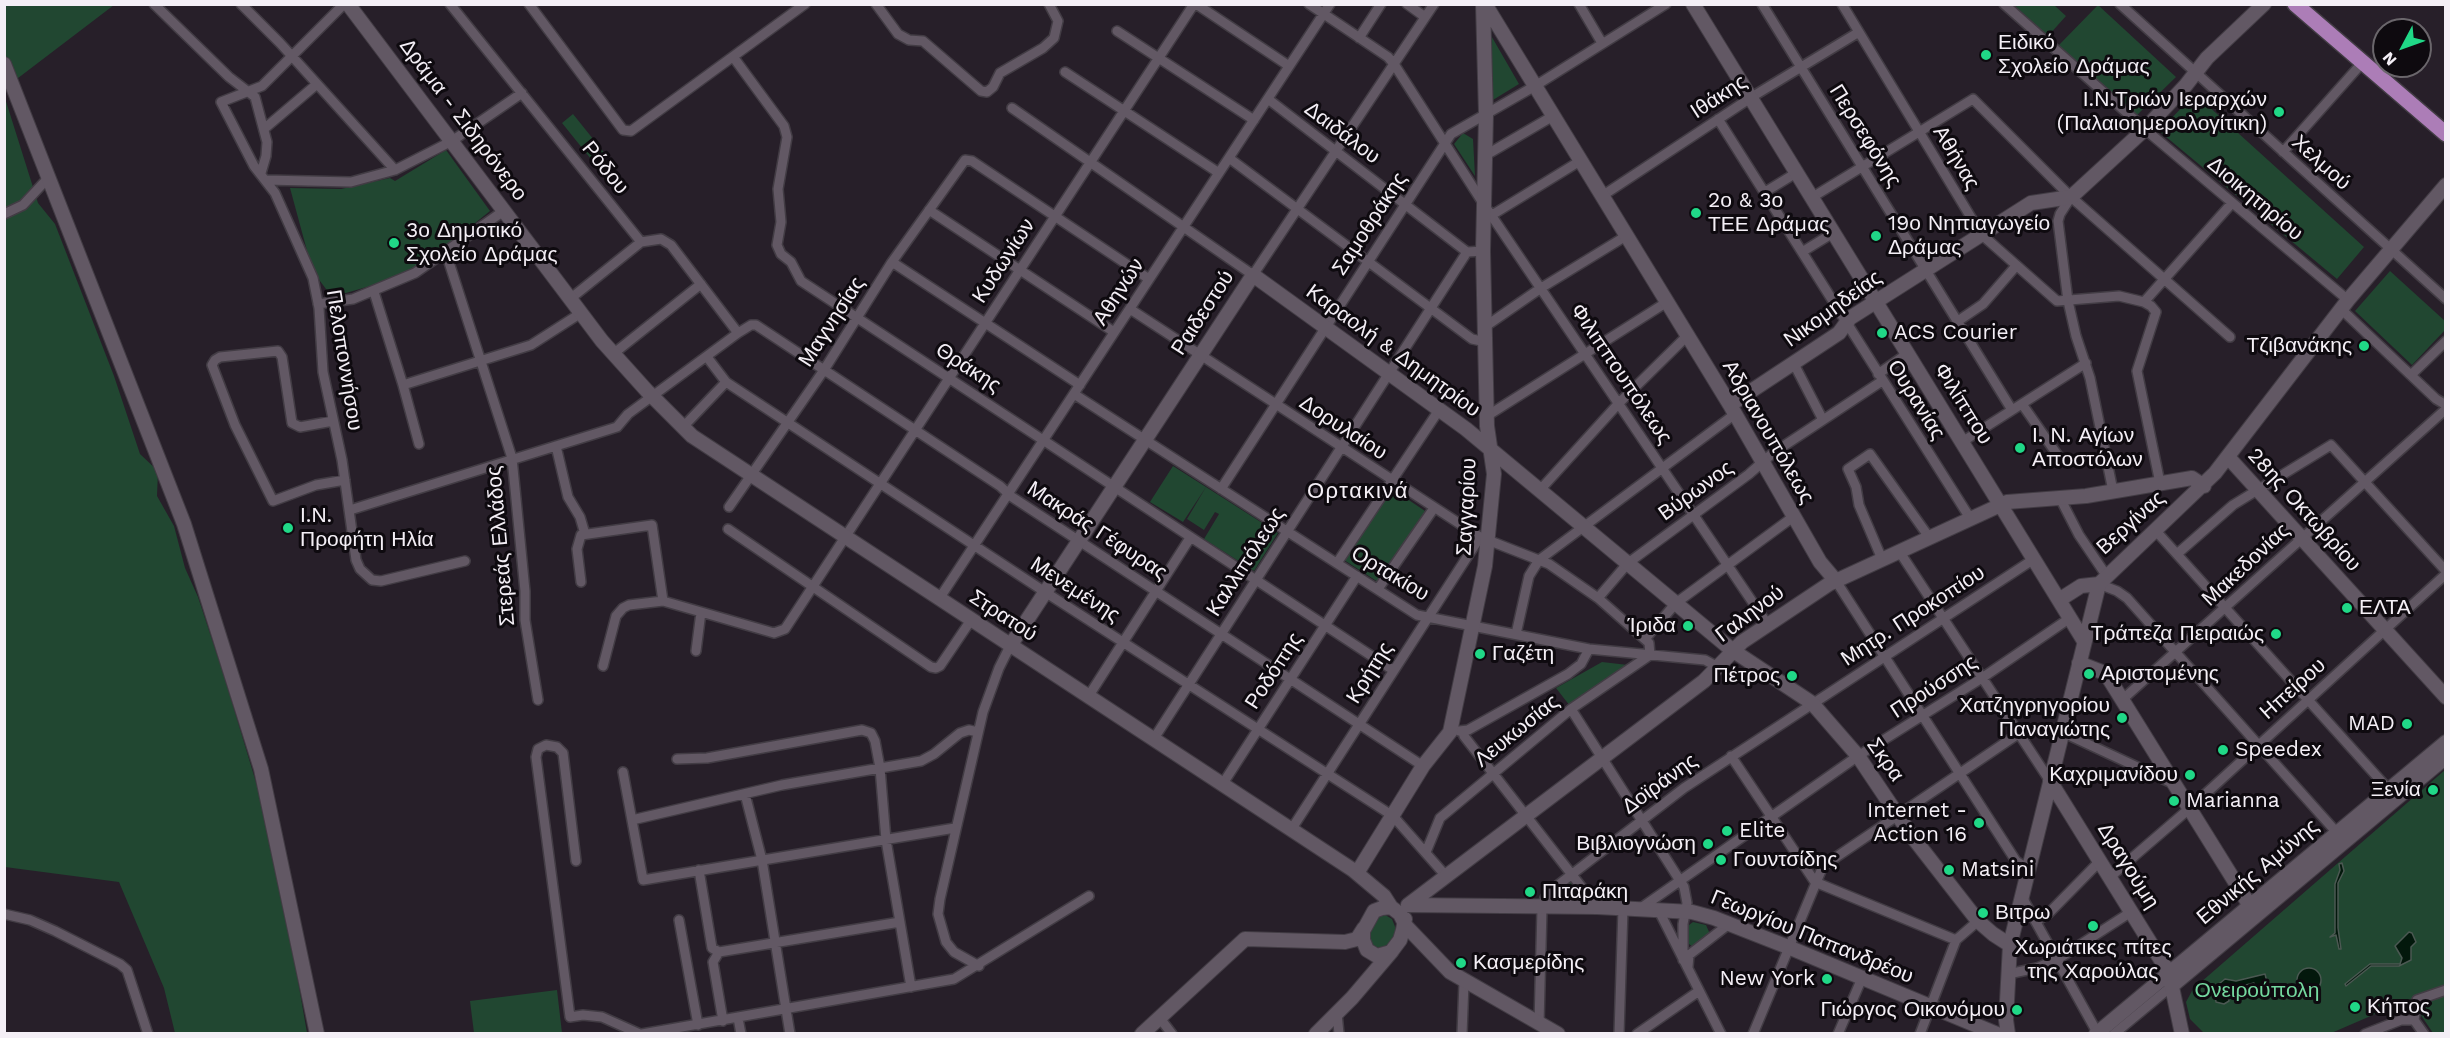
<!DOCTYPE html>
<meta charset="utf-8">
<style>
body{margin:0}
#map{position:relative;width:2450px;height:1038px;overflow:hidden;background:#271f29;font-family:"Work Sans",sans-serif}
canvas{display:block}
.frame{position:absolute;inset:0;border:6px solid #f4eff6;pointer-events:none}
.north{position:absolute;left:2372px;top:18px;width:60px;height:60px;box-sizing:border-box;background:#0e0a0f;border:2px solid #6a666b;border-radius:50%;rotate:229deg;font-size:16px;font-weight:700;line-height:24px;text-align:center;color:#f4eff6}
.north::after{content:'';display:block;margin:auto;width:21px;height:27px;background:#20d887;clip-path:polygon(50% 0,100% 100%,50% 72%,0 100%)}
</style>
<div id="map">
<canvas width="2450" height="1038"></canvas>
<div class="frame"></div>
<div class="north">N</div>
</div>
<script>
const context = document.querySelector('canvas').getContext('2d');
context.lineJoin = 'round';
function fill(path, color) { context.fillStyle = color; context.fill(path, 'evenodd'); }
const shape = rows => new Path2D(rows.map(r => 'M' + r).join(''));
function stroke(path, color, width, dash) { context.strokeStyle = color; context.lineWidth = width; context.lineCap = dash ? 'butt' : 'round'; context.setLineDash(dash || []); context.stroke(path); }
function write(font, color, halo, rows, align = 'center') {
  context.font = font + ' "Work Sans",sans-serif'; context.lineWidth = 6; context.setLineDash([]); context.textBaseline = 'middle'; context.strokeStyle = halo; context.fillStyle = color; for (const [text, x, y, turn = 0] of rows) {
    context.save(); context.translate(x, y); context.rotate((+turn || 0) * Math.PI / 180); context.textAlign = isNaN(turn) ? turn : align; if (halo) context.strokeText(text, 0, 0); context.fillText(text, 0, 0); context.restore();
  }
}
fill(shape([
 [5,5,114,5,5,88],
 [2014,5,2054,5,2066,16,2048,36],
 [2098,5,2176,77,2136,116,2058,46],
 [1489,32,1519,84,1488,103],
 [2195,94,2364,247,2337,279,2159,131],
 [4,95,38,203,55,224,114,376,140,454,158,471,157,496,174,526,185,568,198,597,225,679,258,789,292,946,307,1033,175,1033,164,988,119,882,5,867],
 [573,114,606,155,595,164,562,123],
 [1463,133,1473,139,1475,176,1454,144],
 [446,150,490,211,428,261,398,278,332,297,320,281,309,258,290,188,341,189,390,178,395,181],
 [2390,271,2445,321,2445,330,2412,365,2355,311],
 [1173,466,1206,487,1183,522,1150,502],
 [1206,487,1278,533,1254,571,1204,539,1219,514,1215,512,1204,530,1187,519],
 [1391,488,1425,511,1378,582,1344,560],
 [1602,662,1628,665,1570,706,1556,688],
 [2445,770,2445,1033,2433,1033,2410,999,2329,1034,2204,1033,2190,1019,2186,1002,2193,989],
 [1570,882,1581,898,1552,898,1552,896],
 [1382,913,1392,919,1396,929,1392,942,1380,949,1374,948,1368,942,1370,924],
 [1693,922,1706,925,1710,934,1693,947,1689,944,1689,925],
 [557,990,562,1033,474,1033,470,1001]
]), '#214731');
const water = shape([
 [2342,863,2344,871,2338,883,2338,928,2341,949,2339,949,2336,935,2330,937,2335,933,2335,884,2340,870,2339,864,2342,863],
 [2409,932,2412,933,2416,942,2411,947,2411,960,2399,966,2371,966,2346,986,2345,984,2370,964,2400,964,2402,958,2395,946,2409,932],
 '2297 980a12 12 0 1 1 24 0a12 12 0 1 1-24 0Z',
 [2265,974,2268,986,2261,990,2256,987,2254,983,2226,990,2229,1001,2224,1004,2216,1002,2214,988,2225,979,2236,981,2265,974]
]);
fill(water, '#03180c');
stroke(water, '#4b5852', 1.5);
const street = shape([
 [154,4,229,77,255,97,267,142,266,156,261,173],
 [241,4,280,43,395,170],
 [344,4,262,86,221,102,254,166,275,193,313,278,319,308,323,372,342,460,356,560,360,569,372,580,381,581,465,561],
 [450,4,641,242],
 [529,4,623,130,631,131,805,4],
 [876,4,898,34,909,40,923,41,981,91,987,92,993,87,1000,73,1043,48,1054,38,1058,21,1049,4],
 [1196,4,1289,66],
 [1309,4,1388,57,1394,64,1483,203,1768,625],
 [1407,4,1425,17],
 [1579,4,1602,43],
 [1762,4,2012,410],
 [1842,4,1981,234,2057,301,2119,296,2144,302,2232,203],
 [2004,4,2153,136,2348,300],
 [2120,4,2446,299],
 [1117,31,1254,120],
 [1359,38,1381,4],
 [734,58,784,126,787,137,778,189,781,222,777,245,781,254,791,262,801,281,1393,670],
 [1065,72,1219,173],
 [1268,99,1467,252,1483,251],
 [1012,108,1253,275,1434,4],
 [1718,119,1970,518],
 [264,129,317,84],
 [2283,152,2362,63],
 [1486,155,1553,116],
 [1229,158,1472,339,1486,342],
 [266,180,351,182,395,170,452,141,522,93],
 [1765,192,1796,173],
 [1602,196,1755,95,1859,32],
 [2071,197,2060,214,2058,221,2068,301,2076,336,2090,378,2113,491],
 [1811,198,1973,99,2071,197,2230,337],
 [929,210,1114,332],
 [4,214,23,205,49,177],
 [1492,215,1580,161],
 [1802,252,1833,233],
 [446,253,512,458,525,591,525,620,538,700],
 [892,262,1080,385],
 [374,292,403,385,419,444],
 [570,299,641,242,661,239,671,245,738,333],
 [2144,302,2151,306,2156,312,2137,371,2160,483],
 [318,304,353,299,415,273,505,210],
 [1130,309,1480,537,1549,564,1598,598,1649,643,1650,655,1571,709,1440,818,1426,852],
 [2341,309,2436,399,2446,405],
 [1958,321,1983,304,2016,266],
 [1486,326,1541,288,1626,236],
 [613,354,701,284],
 [707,357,726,382,1045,592,1393,816,1446,876],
 [1794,364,1823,420],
 [1878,374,1907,354],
 [2411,375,2446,341],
 [403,385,531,345,581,313],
 [1074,394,1417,615,1589,649,1705,660,1718,667],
 [2022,404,2061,460],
 [1487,416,1667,302],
 [333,421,300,427,292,423,282,357,278,351,220,357,215,360,212,365,235,425,273,501,316,485,345,480],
 [683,427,726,382],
 [1962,442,2086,363],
 [556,446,568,497,580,517,585,534],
 [1221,489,1451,134,1535,86,1666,4],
 [1540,490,1619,403,1687,336],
 [2060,498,2079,535,2106,575],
 [729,507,824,370,892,262,965,160,972,161,1149,279],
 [350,510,617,427,628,414,738,333,751,325,756,325,1000,486,1012,497,1423,766],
 [728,529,931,667,936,668,940,666,971,620],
 [2156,531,2391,792],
 [1899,551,2050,781],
 [2177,554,2233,505,2331,445,2446,571],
 [1882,559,1859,505,1856,487,1848,469,1870,454,1929,537],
 [1337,563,1439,410],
 [1836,581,2016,861,2028,869],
 [581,582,577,549,581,535,652,525,663,601],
 [2099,584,2117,591,2127,598,2339,835],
 [1378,589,1434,508],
 [1598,598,1628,563,1749,474,1773,453,1882,381],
 [939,599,1330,4],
 [1516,634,1529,576,1539,560,1735,414],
 [1645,639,1676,603,1793,517],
 [696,651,701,612],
 [603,666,616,616,623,608,629,605,663,601,774,633,785,629,1194,4],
 [1088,697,1190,538],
 [2123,699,2446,409],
 [1571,709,1684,887,1687,903,1683,924,1683,960],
 [1459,731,1468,730,1568,674,1581,664,1589,649],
 [1463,731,1464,736,1597,907],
 [2062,732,2174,784],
 [1153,740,1467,252],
 [1731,756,1815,882,1956,940],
 [677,759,707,758,862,730,871,733,875,741,880,768,886,840,911,987],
 [623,772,643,880,955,828],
 [1222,785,1357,576],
 [745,794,762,860,790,1034],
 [632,820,782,785,921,761,934,754,960,733,969,730,978,732],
 [1291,830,1480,537],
 [576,861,563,753,557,747,546,745,538,749,536,757,570,1017,583,1015,602,1017,640,1034],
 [699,870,712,948,719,952,900,922],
 [2110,877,2190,808,2446,574],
 [2022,897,2098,1034],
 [1641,908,1858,756,1982,678,2070,618],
 [1658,909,1721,1034],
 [4,914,30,920,55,931,120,964,127,970,148,1034],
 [679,920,698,1025],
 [2036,921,2048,914,2100,861],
 [719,952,713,962,723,1021],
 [979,966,954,952,946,942,938,914,940,899,983,712,999,668,1010,646],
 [1688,967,1689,955,1729,924],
 [2008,974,2037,968,2058,959,2131,912],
 [1337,1013,1339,1034],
 [1159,1017,1172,1034],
 [738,1018,741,1034],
 [2414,1020,2417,1000,2446,990],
 [2414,1020,2424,1034],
 [1539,1024,1542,908,1545,898,1549,892,1684,788,2034,559],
 [642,1034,954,979,1089,896],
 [1462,1034,1464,982],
 [1619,1034,1623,908],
 [1637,1034,1699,991],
 [1753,1034,1823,866,2018,734],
 [1838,1034,1862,978],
 [1920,1034,1956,940,1978,921],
 [2114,1034,2173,985],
 [2365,1034,2401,1020,2414,1020]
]);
const secondary = shape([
 [348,4,602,341,647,391,692,436,1353,870,1384,896,1391,907],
 [1485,4,1730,405,1820,562,1836,581],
 [1693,4,2084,641],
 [4,64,184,524,261,769,317,1034],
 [1730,405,1839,333,1850,318,2031,203,2071,197,2145,129,2186,85,2207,58,2264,4],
 [2228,457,2446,697],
 [2059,600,2081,586,2099,584],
 [1010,646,1253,275,1466,429,1732,650,1812,703,1858,756,1911,835,1978,921,1993,934,2010,945],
 [2079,663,2102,672,2108,677,2255,914],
 [2050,781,2169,973,2182,1034],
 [1357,873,1423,766,1450,732,1485,566,1494,474,1487,426,1483,251,1486,115,1483,4],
 [1408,905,1704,681,1742,642,1829,584,2007,502,2086,496,2192,478,2204,486],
 [1408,905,1597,907,1692,912,1714,918,1788,947,1997,1034],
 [1404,922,1400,914,1391,907,1382,908,1374,911,1363,931,1363,940,1367,950,1377,956,1391,952,1400,940,1403,930,1405,919],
 [1404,924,1450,972,1558,1034],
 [2173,985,2446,757],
 [1142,1034,1245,939,1345,942,1357,939,1364,928],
 [1316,1034,1352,998,1392,951],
 [2008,1034,2006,1020,2010,945,2099,584,2215,473,2348,300,2446,185],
 [2096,1034,2446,742]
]);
const primary = shape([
 [2295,4,2446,134]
]);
stroke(street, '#423c44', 12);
stroke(secondary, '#423c44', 16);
stroke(primary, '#423c44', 18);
stroke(street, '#625864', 9);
stroke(secondary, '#625864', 14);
stroke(primary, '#ac7db7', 15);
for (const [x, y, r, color] of [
 [1986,55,6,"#20d887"],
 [2279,112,6,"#20d887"],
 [1696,213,6,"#20d887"],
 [1876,236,6,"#20d887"],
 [394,243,6,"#20d887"],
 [1882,333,6,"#20d887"],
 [2364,346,6,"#20d887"],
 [2020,448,6,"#20d887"],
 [288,528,6,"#20d887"],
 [2347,608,6,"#20d887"],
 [1688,626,6,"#20d887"],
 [2276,634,6,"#20d887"],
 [1480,654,6,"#20d887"],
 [2089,674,6,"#20d887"],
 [1792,676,6,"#20d887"],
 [2122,718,6,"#20d887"],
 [2407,724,6,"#20d887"],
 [2223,750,6,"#20d887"],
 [2190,775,6,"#20d887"],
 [2433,790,6,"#20d887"],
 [2174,801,6,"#20d887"],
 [1979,823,6,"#20d887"],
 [1727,831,6,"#20d887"],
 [1708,844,6,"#20d887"],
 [1721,860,6,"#20d887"],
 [1949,870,6,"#20d887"],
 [1530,892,6,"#20d887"],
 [1983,913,6,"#20d887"],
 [2093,926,6,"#20d887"],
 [1461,963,6,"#20d887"],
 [1827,979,6,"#20d887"],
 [2355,1007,6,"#20d887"],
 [2017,1010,6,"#20d887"]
]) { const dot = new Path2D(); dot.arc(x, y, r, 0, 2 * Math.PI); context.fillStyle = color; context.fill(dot); stroke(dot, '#0e0a0f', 2); }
write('21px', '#f4eff6', '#0e0a0f', [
 ["Ειδικό",1998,43],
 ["Σχολείο Δράμας",1998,67],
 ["Ι.Ν.Τριών Ιεραρχών",2267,100,"right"],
 ["(Παλαιοημερολογίτικη)",2267,124,"right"],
 ["2ο & 3ο",1708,201],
 ["ΤΕΕ Δράμας",1708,225],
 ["19ο Νηπιαγωγείο",1888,224],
 ["Δράμας",1888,248],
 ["3ο Δημοτικό",406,231],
 ["Σχολείο Δράμας",406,255],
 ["ACS Courier",1894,333],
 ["Τζιβανάκης",2352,346,"right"],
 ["Ι. Ν. Αγίων",2032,436],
 ["Αποστόλων",2032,460],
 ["Ι.Ν.",300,516],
 ["Προφήτη Ηλία",300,540],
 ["ΕΛΤΑ",2359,608],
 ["Ίριδα",1676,626,"right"],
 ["Τράπεζα Πειραιώς",2264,634,"right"],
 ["Γαζέτη",1492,654],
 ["Αριστομένης",2101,674],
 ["Πέτρος",1780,676,"right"],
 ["Χατζηγρηγορίου",2110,706,"right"],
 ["Παναγιώτης",2110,730,"right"],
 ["MAD",2395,724,"right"],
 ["Speedex",2235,750],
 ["Καχριμανίδου",2178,775,"right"],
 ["Ξενία",2421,790,"right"],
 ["Marianna",2186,801],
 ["Internet -",1967,811,"right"],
 ["Action 16",1967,835,"right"],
 ["Elite",1739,831],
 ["Βιβλιογνώση",1696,844,"right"],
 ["Γουντσίδης",1733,860],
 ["Matsini",1961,870],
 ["Πιταράκη",1542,892],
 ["Βιτρω",1995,913],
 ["Χωριάτικες πίτες",2093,948,"center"],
 ["της Χαρούλας",2093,972,"center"],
 ["Κασμερίδης",1473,963],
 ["New York",1815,979,"right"],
 ["Κήπος",2367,1007],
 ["Γιώργος Οικονόμου",2005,1010,"right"]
], 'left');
write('21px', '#f4eff6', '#0e0a0f', [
 ["Ιθάκης",1719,97,-33],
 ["Δράμα - Σιδηρόνερο",463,120,53],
 ["Δαιδάλου",1342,133,37],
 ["Περσεφόνης",1865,136,58],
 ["Αθήνας",1956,158,59],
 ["Χελμού",2321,163,42],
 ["Ρόδου",605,168,51],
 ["Διοικητηρίου",2255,199,40],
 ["Σαμοθράκης",1370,224,-57],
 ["Κυδωνίων",1004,261,-57],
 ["Αθηνών",1119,292,-57],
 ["Νικομηδείας",1833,309,-36],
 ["Ραιδεστού",1203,313,-57],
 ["Μαγνησίας",832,322,-57],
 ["Καραολή & Δημητρίου",1393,351,36],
 ["Πελοποννήσου",344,360,81],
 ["Θράκης",968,368,33],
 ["Φιλιππουπόλεως",1621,374,56],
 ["Ουρανίας",1916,400,58],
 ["Φιλίππου",1963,404,58],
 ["Δορυλαίου",1343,428,33],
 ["Αδριανουπόλεως",1768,432,60],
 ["Βύρωνος",1696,491,-36],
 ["Σαγγαρίου",1467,507,-87],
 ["28ης Οκτωβρίου",2304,510,48],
 ["Βεργίνας",2131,523,-42],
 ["Μακράς Γέφυρας",1097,531,33],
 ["Στερεάς Ελλάδος",501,546,-95],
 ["Καλλιπόλεως",1246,562,-57],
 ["Μακεδονίας",2246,565,-43],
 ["Ορτακίου",1390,574,31],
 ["Μενεμένης",1075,590,33],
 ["Γαληνού",1750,614,-37],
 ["Στρατού",1003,616,33],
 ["Μητρ. Προκοπίου",1913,616,-33],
 ["Ροδόπης",1274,671,-57],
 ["Κρήτης",1370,673,-58],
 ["Προύσσης",1934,687,-33],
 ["Ηπείρου",2293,689,-42],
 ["Λευκωσίας",1517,731,-39],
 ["Σκρα",1885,760,55],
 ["Δοϊράνης",1660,784,-36],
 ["Δραγούμη",2128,866,58],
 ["Εθνικής Αμύνης",2258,872,-40],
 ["Γεωργίου Παπανδρέου",1812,937,22]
]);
write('21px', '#74d89f', '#0e0a0f', [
 ["Ονειρούπολη",2257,991]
]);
context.letterSpacing = '1.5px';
write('22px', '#f4eff6', '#0e0a0f', [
 ["Ορτακινά",1358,492]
]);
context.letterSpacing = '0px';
</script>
